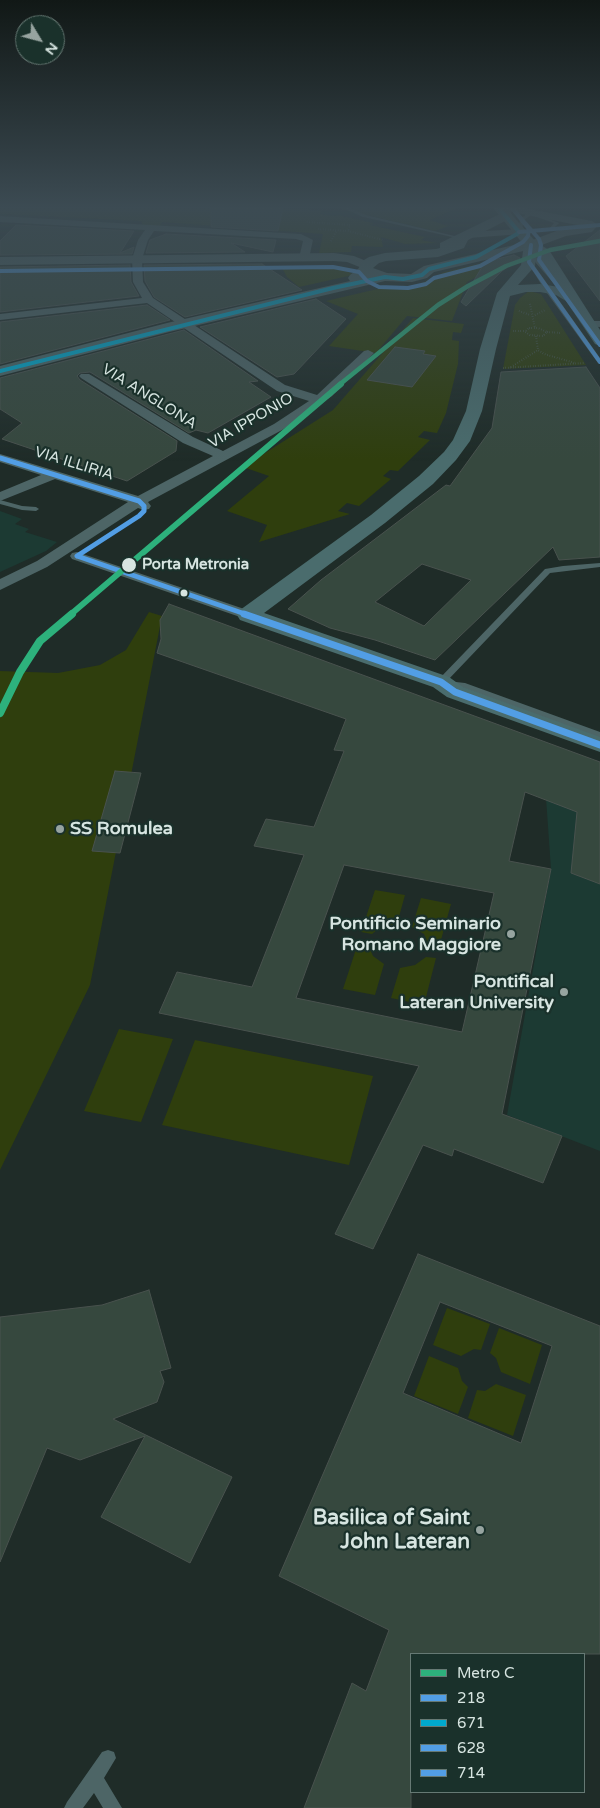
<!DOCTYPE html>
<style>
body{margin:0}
#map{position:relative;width:600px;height:1808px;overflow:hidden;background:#1f2c28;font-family:"Varela Round",sans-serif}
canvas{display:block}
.legend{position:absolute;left:410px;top:1653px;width:175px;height:140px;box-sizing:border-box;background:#1a312b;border:1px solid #667974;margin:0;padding:6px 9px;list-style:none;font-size:15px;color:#d7e5e1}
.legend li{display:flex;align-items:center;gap:10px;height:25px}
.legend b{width:25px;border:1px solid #667974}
.north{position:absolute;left:15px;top:15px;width:50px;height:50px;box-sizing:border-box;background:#1a312b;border:1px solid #667974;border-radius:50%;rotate:127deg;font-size:14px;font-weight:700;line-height:20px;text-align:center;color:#d7e5e1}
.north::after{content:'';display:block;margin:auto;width:18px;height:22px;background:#97a4a0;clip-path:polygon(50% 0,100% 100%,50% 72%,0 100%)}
</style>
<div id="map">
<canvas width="600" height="1808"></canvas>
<ul class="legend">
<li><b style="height:6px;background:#2db17c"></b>Metro C</li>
<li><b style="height:6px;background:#529ee5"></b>218</li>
<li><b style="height:6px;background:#00a9ce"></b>671</li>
<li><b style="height:6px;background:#529ee5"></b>628</li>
<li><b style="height:6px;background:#529ee5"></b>714</li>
</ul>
<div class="north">N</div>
</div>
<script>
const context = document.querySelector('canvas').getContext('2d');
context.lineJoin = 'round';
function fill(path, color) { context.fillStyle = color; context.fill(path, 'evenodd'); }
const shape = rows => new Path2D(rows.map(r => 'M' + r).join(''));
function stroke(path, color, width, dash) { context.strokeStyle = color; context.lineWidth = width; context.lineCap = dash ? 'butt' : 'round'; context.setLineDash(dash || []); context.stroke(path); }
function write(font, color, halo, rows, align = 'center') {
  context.font = font + ' "Varela Round",sans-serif'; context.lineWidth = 4.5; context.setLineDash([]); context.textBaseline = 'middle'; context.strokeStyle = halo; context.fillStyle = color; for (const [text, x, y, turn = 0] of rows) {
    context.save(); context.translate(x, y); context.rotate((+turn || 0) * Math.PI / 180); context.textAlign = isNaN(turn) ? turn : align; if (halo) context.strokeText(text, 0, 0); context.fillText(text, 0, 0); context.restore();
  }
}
fill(shape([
 [0,511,22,519,15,524,29,529,25,532,57,542,46,551,0,572],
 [542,741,600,762,600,1151,507,1115,551,869]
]), '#1c3a33');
fill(shape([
 [0,208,304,209,322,211,320,214,334,216,338,215,373,223,370,225,425,237,421,240,437,243,405,244,381,237,383,247,352,246,351,252,319,253,323,234,175,223,162,222,159,227,143,226,141,221,0,214],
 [337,208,457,208,430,220,448,226,435,231],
 [503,258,507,260,467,282,452,321,407,316,376,353,329,346,358,314,326,301,386,287,414,287,444,272],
 [281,266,337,266,345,268,353,275,299,287,287,277],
 [529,291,541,294,586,365,503,369,515,305,520,298],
 [413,318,464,324,461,333,453,332,452,340,459,341,458,364,446,413,437,433,424,431,418,437,430,440,398,471,390,470,383,476,391,479,359,506,347,503,338,511,350,514,259,542,267,525,227,511,269,476,243,467,333,410],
 [149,612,162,616,90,985,0,1170,0,671,58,673,100,665,126,650],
 [375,890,405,895,397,924,382,926,372,934,361,932],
 [421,898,451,904,439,947,429,945,424,934,412,927],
 [358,943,368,945,373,956,384,964,375,995,343,989],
 [426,957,436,958,424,1005,391,998,400,968,415,965],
 [119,1029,173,1039,141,1122,84,1111],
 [195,1040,373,1076,349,1165,162,1125],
 [447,1308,490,1324,481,1350,474,1349,461,1356,433,1345],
 [499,1328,542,1345,530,1384,501,1372,496,1358,490,1353],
 [429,1356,458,1368,462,1381,468,1387,458,1414,414,1396],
 [496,1384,526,1395,513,1436,468,1418,477,1390,485,1391]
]), '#2f3e0d');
const building = shape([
 [211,208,283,208,278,231,211,227,211,208],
 [16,225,134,231,120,253,134,247,132,254,0,255,0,241,16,225],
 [600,230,600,301,566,256,600,230],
 [166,234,276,240,273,252,231,243,245,252,146,253,150,240,166,234],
 [514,255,520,258,502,271,466,306,461,302,485,262,514,255],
 [262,264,302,290,185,317,154,297,145,281,144,265,262,264],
 [130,265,131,282,139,296,0,312,0,267,130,265],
 [316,299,346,319,294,374,277,377,200,327,316,299],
 [147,305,170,320,0,364,0,322,147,305],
 [184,330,258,381,249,382,271,397,208,433,196,430,189,433,90,372,80,373,77,376,80,380,177,441,176,451,127,481,2,439,22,423,0,409,0,378,184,330],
 [395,347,425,351,423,354,436,356,412,387,367,380,395,347],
 [586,367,600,388,600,557,559,560,553,547,435,660,375,640,330,628,288,609,321,580,387,530,446,485,450,486,492,428,501,372,586,367],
 [422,564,471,580,424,626,375,602,422,564],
 [169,604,600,762,600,884,571,873,577,812,525,792,509,861,551,869,502,1114,562,1136,543,1183,454,1149,452,1156,423,1145,373,1249,335,1234,419,1066,159,1013,177,972,252,987,304,855,254,846,266,819,314,827,344,751,334,750,346,719,157,653,161,639,160,620,169,604],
 [344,865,494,893,462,1032,296,998,344,865],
 [115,771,141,773,120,853,92,851,115,771],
 [418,1254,600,1326,600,1654,411,1654,411,1808,304,1808,352,1683,366,1691,389,1630,279,1576,418,1254],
 [440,1302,552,1346,521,1443,403,1393,440,1302],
 [149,1290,171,1368,160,1371,164,1382,157,1402,113,1419,232,1477,190,1563,101,1517,145,1436,80,1460,47,1448,0,1562,0,1317,102,1305,149,1290]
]);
fill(building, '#36483e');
stroke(building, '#49524e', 1);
stroke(shape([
 [307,222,350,225,348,231],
 [318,229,348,231,383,240],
 [331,241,337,230],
 [530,304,535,328],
 [519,311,530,315],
 [535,315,545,310],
 [529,328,538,328,547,332,543,336,530,335,525,332,529,328],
 [513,331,525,331],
 [547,332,561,333],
 [536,336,538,350],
 [511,367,538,350,544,354,575,363],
 [503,368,584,363]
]), '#526262', 2, [0.5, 2]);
fill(shape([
 [343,208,349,208,366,215,463,238,461,239,363,217,343,208],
 [528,212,532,212,559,223,553,229,549,229,554,223,531,215,524,220,521,233,517,233,520,220,528,212],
 [528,252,532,252,568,293,568,295,564,295,528,254,528,252],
 [527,261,531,261,600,358,600,364,598,363,544,289,527,261],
 [0,500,22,506,36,507,39,509,36,511,22,510,0,504,0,500],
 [600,563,600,567,550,573,447,681,465,683,600,732,600,738,461,687,438,684,438,680,545,569,563,566,600,563],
 [108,1750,114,1752,116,1758,104,1778,122,1808,103,1808,94,1793,83,1808,64,1808,67,1802,102,1752,108,1750]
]), '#4d6566');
fill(shape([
 [0,216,301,234,313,240,309,258,304,261,299,258,303,241,296,239,154,231,148,240,142,259,143,282,153,298,285,385,317,395,364,351,368,350,374,353,332,396,282,430,148,502,151,506,149,509,144,510,138,508,47,567,0,590,0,579,37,561,128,502,55,479,0,501,0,492,41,475,0,462,0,454,138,496,213,456,183,443,81,378,79,376,81,374,89,374,193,437,223,451,274,424,309,401,277,391,147,303,0,320,0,314,142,298,133,282,132,259,138,240,145,230,0,222,0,216],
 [519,229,522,230,522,234,468,238,463,235,468,232,519,229],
 [589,321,600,321,600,327,585,326,584,324,585,322,589,321],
 [77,552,253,612,256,615,253,618,243,618,72,559,70,556,72,553,77,552]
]), '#4d6566');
fill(shape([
 [501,208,524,208,592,221,598,225,592,232,566,236,531,249,527,248,525,245,527,242,559,230,582,226,507,211,501,208],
 [334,253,354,256,371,263,373,266,367,270,347,262,334,261,0,265,0,257,334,253]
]), '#4d6566');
fill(shape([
 [506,211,511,212,512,215,511,218,468,240,464,248,438,257,386,261,379,263,373,268,387,273,411,274,424,266,531,241,538,245,536,248,434,272,427,278,412,282,385,281,169,332,0,376,0,366,167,323,350,281,348,278,350,275,358,269,364,260,369,257,385,253,436,249,440,248,440,243,506,211]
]), '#4a6667');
fill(shape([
 [493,208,506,208,536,242,549,250,600,330,600,346,595,344,566,301,556,295,540,292,526,292,510,296,496,349,482,411,470,441,456,460,433,484,385,523,264,613,449,677,463,687,600,737,600,752,447,697,433,687,240,620,237,615,240,610,371,515,419,476,444,452,453,440,466,411,480,349,497,293,521,265,524,245,493,208],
 [536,254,553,276,559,287,540,284,518,285,535,266,536,254]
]), '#4a6c6d');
stroke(shape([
 [0,458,139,501,144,506,144,511,139,516,77,556],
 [77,556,248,615]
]), '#529ee5', 5);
stroke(shape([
 [244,614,441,682,455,692,600,745]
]), '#529ee5', 7);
stroke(shape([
 [0,371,333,288,385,277,403,279,422,275,429,269,476,257,517,234,519,232,499,208]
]), '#00a9ce', 4);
stroke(shape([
 [0,271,333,267,359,272,367,281,379,287,408,288,426,284,434,278,480,266,523,242,528,236,529,229,512,208]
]), '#529ee5', 4);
stroke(shape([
 [512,208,539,239,541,245,539,260,600,345]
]), '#529ee5', 4);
stroke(shape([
 [519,232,600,225],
 [531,245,529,262,600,362]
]), '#529ee5', 4);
stroke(shape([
 [339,385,438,305,468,286,506,266,550,250,600,241]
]), '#2db17c', 4.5);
stroke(shape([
 [70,615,341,384]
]), '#2db17c', 6);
stroke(shape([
 [0,713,20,672,40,641,72,614]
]), '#2db17c', 8);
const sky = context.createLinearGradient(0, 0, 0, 461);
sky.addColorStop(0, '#111816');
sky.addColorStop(0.45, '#3c4b53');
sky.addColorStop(1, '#3c4b5300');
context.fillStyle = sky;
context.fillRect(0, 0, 600, 461);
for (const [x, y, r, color] of [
 [129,565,8,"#d7e5e1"],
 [184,593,4.5,"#d7e5e1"],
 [60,829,5,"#97a4a0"],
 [511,934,5,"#97a4a0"],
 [564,992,5,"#97a4a0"],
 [480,1530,5,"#97a4a0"]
]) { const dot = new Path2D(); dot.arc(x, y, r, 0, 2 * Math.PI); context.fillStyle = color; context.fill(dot); stroke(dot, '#1a312b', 2); }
write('15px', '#d7e5e1', '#1a312b', [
 ["VIA ANGLONA",149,397,32],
 ["VIA IPPONIO",251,421,-30],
 ["VIA ILLIRIA",74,464,17]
]);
write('bold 15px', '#d7e5e1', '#1a312b', [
 ["Porta Metronia",142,565]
], 'left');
write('bold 18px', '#d7e5e1', '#1a312b', [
 ["SS Romulea",70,829,"left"],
 ["Pontificio Seminario",501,924],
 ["Romano Maggiore",501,945],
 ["Pontifical",554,982],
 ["Lateran University",554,1003]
], 'right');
write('bold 21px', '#d7e5e1', '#1a312b', [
 ["Basilica of Saint",470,1518],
 ["John Lateran",470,1542]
], 'right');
</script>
